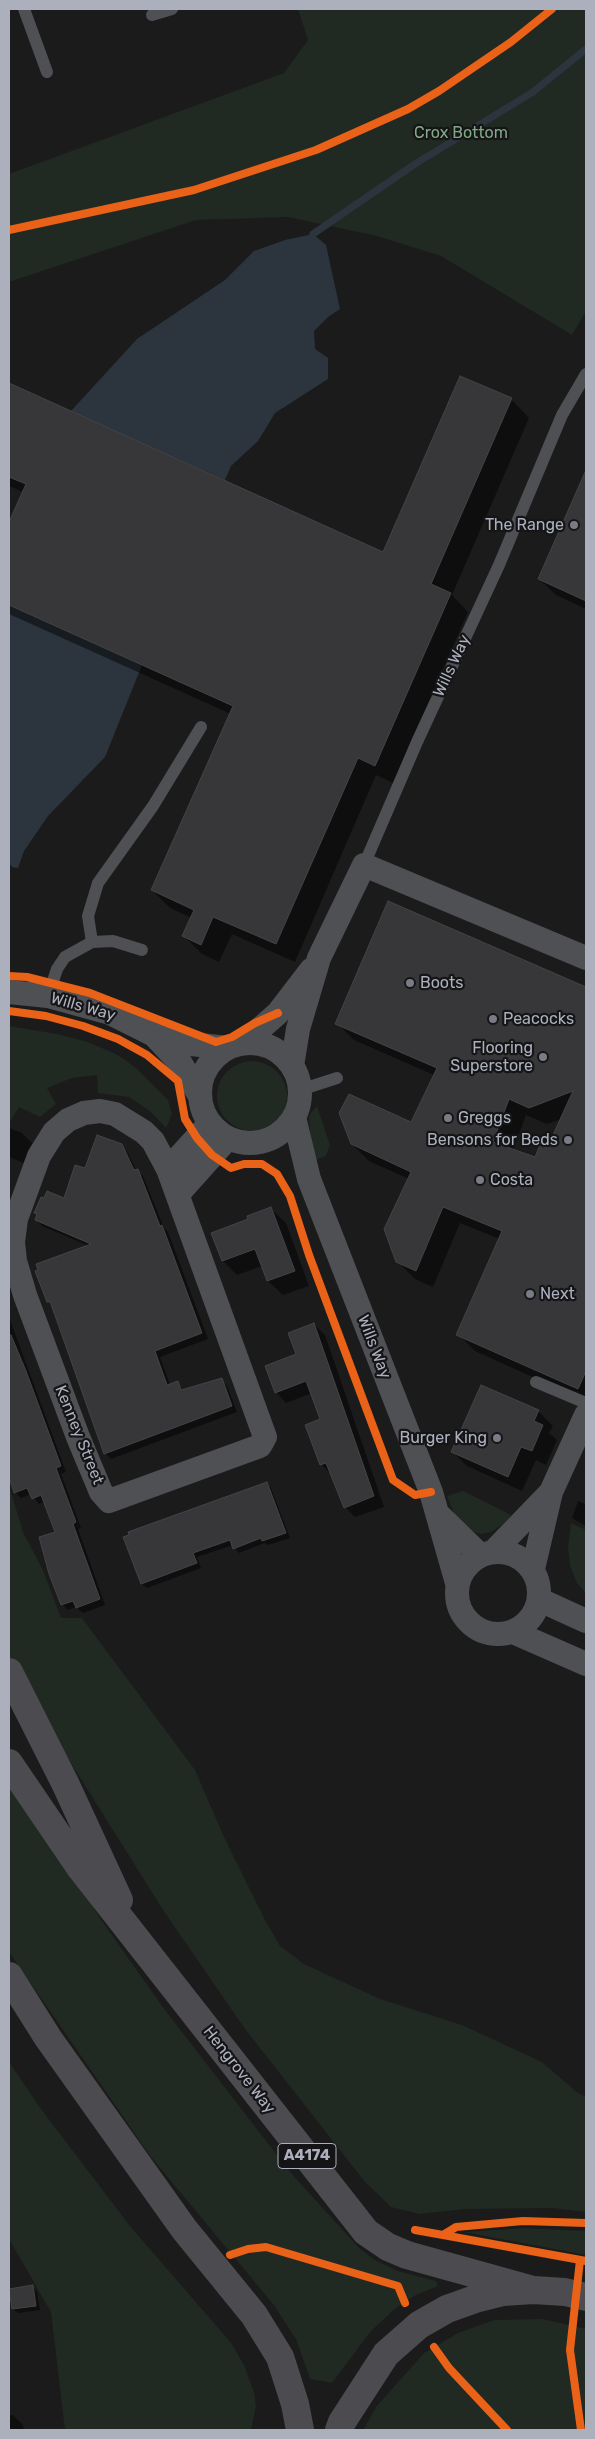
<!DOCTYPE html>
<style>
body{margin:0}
#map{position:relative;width:595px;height:2439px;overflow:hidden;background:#1b1b1b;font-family:Rubik,sans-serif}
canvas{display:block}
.frame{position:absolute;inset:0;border:10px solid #abb0bc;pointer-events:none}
</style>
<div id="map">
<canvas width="595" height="2439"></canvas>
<div class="frame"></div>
</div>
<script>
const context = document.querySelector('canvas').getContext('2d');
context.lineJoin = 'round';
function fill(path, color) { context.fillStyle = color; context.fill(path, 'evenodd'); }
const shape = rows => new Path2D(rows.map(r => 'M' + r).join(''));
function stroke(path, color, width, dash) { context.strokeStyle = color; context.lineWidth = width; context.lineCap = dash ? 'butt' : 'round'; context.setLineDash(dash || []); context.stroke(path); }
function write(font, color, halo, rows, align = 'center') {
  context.font = font + ' Rubik,sans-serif'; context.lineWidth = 4.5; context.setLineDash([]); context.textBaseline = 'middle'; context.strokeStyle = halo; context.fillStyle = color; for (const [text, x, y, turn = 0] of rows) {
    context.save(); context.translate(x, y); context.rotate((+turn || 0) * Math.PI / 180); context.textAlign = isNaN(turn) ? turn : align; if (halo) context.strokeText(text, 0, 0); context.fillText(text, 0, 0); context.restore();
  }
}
fill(shape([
 [298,9,586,9,586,311,572,335,441,256,377,236,288,217,196,220,9,282,9,174,284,73,308,40],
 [9,1026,57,1034,88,1042,118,1055,136,1068,168,1100,172,1114,166,1128,151,1112,129,1097,98,1093,97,1075,72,1078,47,1088,56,1104,40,1117,19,1107,9,1123],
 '217 1096a35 35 0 1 1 70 0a35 35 0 1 1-70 0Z',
 [317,1106,330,1145,326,1156,316,1160,311,1142,309,1119,310,1114],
 [9,1485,23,1532,43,1570,61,1618,82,1618,195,1770,224,1837,264,1918,280,1946,304,1964,380,1999,462,2025,542,2062,578,2093,586,2097,586,2212,553,2208,465,2209,420,2214,391,2207,365,2182,245,2029,163,1910,59,1744,9,1656],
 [463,1491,511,1515,506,1522,491,1532,482,1534,473,1532,455,1516,447,1496],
 [571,1523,586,1530,586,1593,577,1583,570,1566,568,1547],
 [9,1775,102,1921,165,2010,291,2173,360,2249,375,2260,398,2271,436,2281,438,2286,416,2295,397,2307,371,2331,332,2383,310,2379,296,2339,273,2304,151,2157,9,1952],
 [9,2062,41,2109,130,2226,232,2344,244,2365,254,2392,256,2406,251,2430,65,2430,51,2312,9,2239],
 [524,2228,586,2231,586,2255,464,2232],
 [543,2319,586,2329,586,2430,363,2430,376,2407,424,2353,458,2333,494,2320]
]), '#202922');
fill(shape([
 [313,234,326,245,340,309,328,317,314,331,315,349,328,358,328,379,275,413,258,441,231,466,225,480,71,411,137,339,225,280,254,251,285,240],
 [9,605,142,665,105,757,48,816,24,851,18,868,12,867,9,863]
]), '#2c353e');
fill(shape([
 [9,384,384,553,511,399,529,418,452,595,468,612,393,783,376,775,295,962,232,934,219,962,202,954,184,936,192,918,170,908,152,890,231,714,9,614,9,523,23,492,9,486],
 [586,473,586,609,556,595,539,579],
 [577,985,586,994,586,1401,475,1351,458,1334,500,1239,460,1223,433,1287,415,1279,398,1262,409,1179,369,1161,352,1144,412,1124,434,1075,354,1040,337,1023],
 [526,1115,547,1124,562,1119,548,1149,535,1158,513,1150],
 [9,1128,22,1133,32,1143,24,1163,9,1157],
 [121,1145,127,1151,136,1170,143,1176,164,1228,168,1232,208,1339,160,1357,170,1385,177,1383,184,1391,221,1380,227,1386,237,1412,111,1459,105,1453,53,1307,48,1302,89,1246,42,1226,36,1220,38,1216,35,1213,64,1200,86,1170],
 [271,1209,286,1223,309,1286,283,1295,268,1281,262,1266,237,1275,223,1261,250,1220],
 [9,1317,66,1472,61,1474,81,1528,78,1529,105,1605,83,1613,76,1607,68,1610,62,1604,57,1532,45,1501,39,1504,31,1494,21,1498,15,1492,9,1473,9,1422,13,1420,9,1409],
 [314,1324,325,1335,384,1507,355,1517,345,1507,332,1475,321,1464,322,1420,312,1393,286,1403,276,1392],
 [538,1411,553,1426,549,1433,557,1440,546,1465,536,1460,522,1491,467,1466,453,1452],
 [267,1484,271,1488,290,1538,268,1545,265,1543,239,1553,233,1545,197,1557,201,1568,147,1588,142,1584],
 [578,1501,586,1504,586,1526,572,1518],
 [33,2287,37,2292,40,2310,18,2313,13,2309],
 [13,2415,23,2425,24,2430,9,2430,9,2416]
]), '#0007');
stroke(shape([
 [313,234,415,164,533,92,586,49]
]), '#2c353e', 7);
const building = shape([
 [460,376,512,398,431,584,451,593,375,766,358,758,276,944,213,917,201,945,182,936,194,910,151,890,233,706,9,605,9,522,26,484,9,477,9,383,383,552,460,376],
 [586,470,586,601,538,579,586,470],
 [388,901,586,987,586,1371,578,1389,456,1335,502,1231,443,1207,416,1271,396,1262,384,1229,411,1172,351,1144,339,1113,349,1094,411,1122,437,1068,335,1024,388,901],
 [573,1091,547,1148,540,1145,535,1157,493,1142,509,1099,529,1108,573,1091],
 [97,1135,122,1144,134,1170,138,1169,160,1226,162,1225,202,1333,155,1351,167,1385,178,1381,181,1390,222,1378,232,1406,104,1454,52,1307,50,1302,47,1302,35,1271,38,1270,36,1264,91,1244,35,1220,37,1214,34,1213,41,1197,44,1198,47,1191,64,1198,75,1165,85,1168,97,1135],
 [271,1207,295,1271,267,1281,255,1249,222,1261,211,1233,248,1219,247,1216,271,1207],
 [314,1323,374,1496,344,1508,326,1463,320,1465,305,1425,320,1419,306,1381,275,1393,265,1366,296,1354,288,1333,314,1323],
 [9,1335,11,1335,26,1371,61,1466,56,1468,76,1522,73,1524,100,1599,76,1608,73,1601,61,1605,49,1574,39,1537,55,1532,41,1495,32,1499,27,1488,14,1493,9,1477,9,1335],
 [481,1385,539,1410,534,1421,543,1425,532,1451,521,1447,508,1477,451,1452,481,1385],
 [267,1482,286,1533,262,1541,261,1538,233,1549,230,1540,193,1553,197,1563,141,1584,123,1537,129,1535,128,1532,267,1482],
 [33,2285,36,2306,12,2309,9,2289,33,2285]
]);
fill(building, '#373739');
stroke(building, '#434447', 1);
stroke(shape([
 [24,9,47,72],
 [152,15,172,9],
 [364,865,417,742,499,565,562,415,586,374],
 [92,942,88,916,98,883,153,806,201,727],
 [48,996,57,969,65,957,92,942,113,941,142,950],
 [300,1090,337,1078],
 [536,1382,586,1403]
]), '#4e5054', 12);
stroke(shape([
 [9,992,48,996,110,1013,154,1035,191,1044,228,1048],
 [154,1035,181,1064,200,1096],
 [244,1043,278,1013,311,970],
 '200 1093a50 50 0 1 1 100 0a50 50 0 1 1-100 0Z',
 [292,1066,298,1029,319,958,364,865,586,958],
 [100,1111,115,1114,144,1132,153,1141,168,1169,265,1437,260,1446,109,1501,101,1492,78,1437,25,1295,15,1261,13,1242,16,1219,39,1156,54,1132,68,1120,84,1113,100,1111],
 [294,1117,309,1179,431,1492,457,1583],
 [168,1169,210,1123],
 [178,1194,228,1138],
 [440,1516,480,1555],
 [494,1551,551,1492],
 '457 1593a41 41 0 1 1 82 0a41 41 0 1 1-82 0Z',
 [533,1569,551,1492,586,1415],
 [540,1600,586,1621],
 [513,1632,586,1664]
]), '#4e5054', 24);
stroke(shape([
 [9,1672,65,1783,119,1900],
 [9,1763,79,1866,366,2232,388,2247,407,2255,533,2290],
 [9,1976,48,2038,184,2229,254,2315,280,2357,295,2404,300,2430],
 [339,2430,342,2422,386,2354,419,2325,447,2309,475,2299,503,2292,533,2290,565,2292,586,2297]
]), '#4c4c50', 28);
stroke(shape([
 [9,230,194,190,316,150,408,109,439,91,511,42,552,9],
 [9,976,27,977,90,993,216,1042,232,1037,255,1023,278,1013],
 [9,1011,46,1016,83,1026,118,1039,147,1055,178,1081,185,1119,197,1138,212,1155,231,1168,244,1164,262,1164,277,1174,290,1196,309,1255,393,1480,415,1495,431,1492],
 [415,2230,443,2235,456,2227,523,2221,586,2223],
 [443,2235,586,2261],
 [230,2255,248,2249,266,2247,398,2286,405,2303],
 [580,2260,570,2350,581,2430],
 [434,2347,449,2368,507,2430]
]), '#ea6118', 8);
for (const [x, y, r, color] of [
 [574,525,5,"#797c84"],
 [410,983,5,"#797c84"],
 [493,1019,5,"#797c84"],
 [543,1057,5,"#797c84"],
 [448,1118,5,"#797c84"],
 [568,1140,5,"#797c84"],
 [480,1180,5,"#797c84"],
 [530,1294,5,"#797c84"],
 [497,1438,5,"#797c84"]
]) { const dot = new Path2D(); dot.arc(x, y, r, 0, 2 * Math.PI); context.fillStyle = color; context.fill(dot); stroke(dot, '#151517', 2); }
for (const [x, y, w] of [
 [307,2156,58]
]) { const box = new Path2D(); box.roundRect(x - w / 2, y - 12.5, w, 25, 4); context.fillStyle = '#151517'; context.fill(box); stroke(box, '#abb0bc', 1); }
write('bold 15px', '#abb0bc', null, [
 ["A4174",307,2156]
]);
write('16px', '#82a886', '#151517', [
 ["Crox Bottom",461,133]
]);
write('16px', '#abb0bc', '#151517', [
 ["The Range",564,525,"right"],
 ["Boots",420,983],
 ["Peacocks",503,1019],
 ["Flooring",533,1048,"right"],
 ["Superstore",533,1066,"right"],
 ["Greggs",458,1118],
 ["Bensons for Beds",558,1140,"right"],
 ["Costa",490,1180],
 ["Next",540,1294],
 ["Burger King",487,1438,"right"]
], 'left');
write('16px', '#abb0bc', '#151517', [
 ["Wills Way",452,666,-65],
 ["Wills Way",83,1007,16],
 ["Wills Way",374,1347,69],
 ["Kenney Street",79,1435,68],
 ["Hengrove Way",239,2070,52]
]);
</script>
